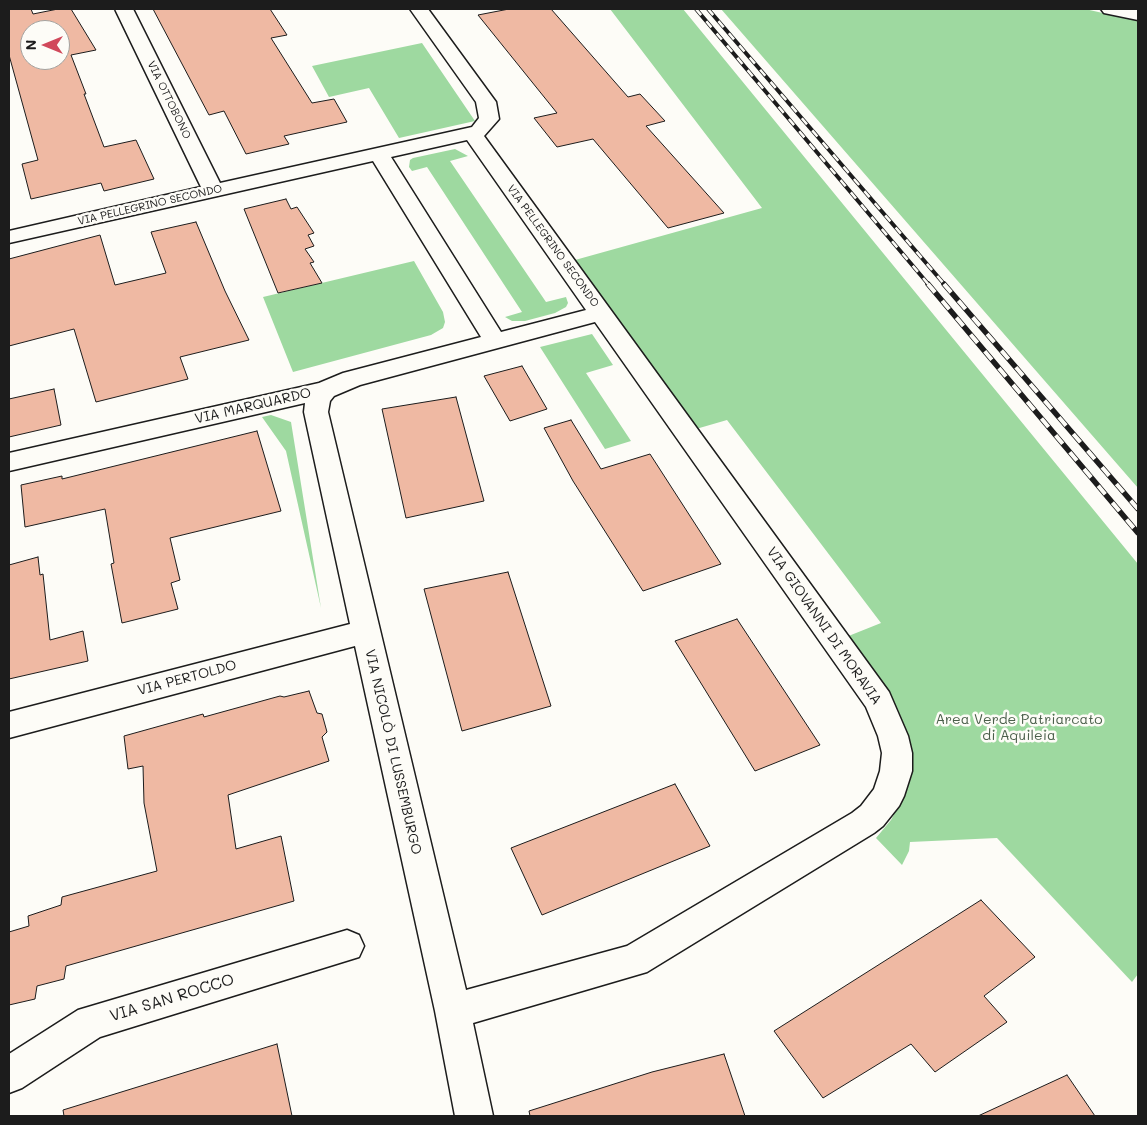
<!DOCTYPE html>
<meta charset="utf-8">
<style>
body{margin:0}
#map{position:relative;width:1147px;height:1125px;overflow:hidden;background:#fdfcf7;font-family:Mali,sans-serif}
canvas{display:block}
.frame{position:absolute;inset:0;border:10px solid #1c1c1c;pointer-events:none}
.north{position:absolute;left:20px;top:20px;width:50px;height:50px;box-sizing:border-box;background:#fdfcf7;border:1px solid #a3a29f;border-radius:50%;rotate:270deg;font-size:14px;font-weight:700;line-height:20px;text-align:center;color:#1c1c1c}
.north::after{content:'';display:block;margin:auto;width:18px;height:22px;background:#d1495b;clip-path:polygon(50% 0,100% 100%,50% 72%,0 100%)}
</style>
<div id="map">
<canvas width="1147" height="1125"></canvas>
<div class="frame"></div>
<div class="north">N</div>
</div>
<script>
const context = document.querySelector('canvas').getContext('2d');
context.lineJoin = 'round';
function fill(path, color) { context.fillStyle = color; context.fill(path, 'evenodd'); }
const shape = rows => new Path2D(rows.map(r => 'M' + r).join(''));
function stroke(path, color, width, dash) { context.strokeStyle = color; context.lineWidth = width; context.lineCap = dash ? 'butt' : 'round'; context.setLineDash(dash || []); context.stroke(path); }
function write(font, color, halo, rows, align = 'center') {
  context.font = font + ' Mali,sans-serif'; context.lineWidth = 5; context.setLineDash([]); context.textBaseline = 'middle'; context.strokeStyle = halo; context.fillStyle = color; for (const [text, x, y, turn = 0] of rows) {
    context.save(); context.translate(x, y); context.rotate((+turn || 0) * Math.PI / 180); context.textAlign = isNaN(turn) ? turn : align; if (halo) context.strokeText(text, 0, 0); context.fillText(text, 0, 0); context.restore();
  }
}
fill(shape([
 [610,9,683,9,1138,564,1138,974,1132,982,997,838,910,842,909,851,902,865,876,838,891,820,899,805,910,748,906,730,898,710,846,637,881,623,727,420,696,429,575,260,762,208],
 [721,9,1085,9,1138,21,1138,488],
 [422,43,475,121,399,138,369,88,329,97,312,66],
 [455,149,468,156,450,161,546,302,566,297,568,303,566,307,555,313,525,321,512,321,505,317,522,312,427,167,412,171,409,167,410,160,413,158],
 [414,261,443,312,445,322,443,328,431,335,293,372,263,297],
 [592,334,613,365,586,373,631,441,605,449,540,347],
 [271,415,291,422,321,608,286,451,262,417]
]), '#9ed9a0');
const building = shape([
 [9,9,31,9,33,14,58,9,71,9,96,50,71,55,86,94,84,94,104,147,136,140,154,179,104,191,101,183,31,199,22,164,38,160,9,55,9,9],
 [30,30,60,30,60,60,30,60,30,30],
 [153,9,270,9,287,35,271,38,312,103,334,99,347,122,284,136,289,144,246,154,224,111,209,115,153,9],
 [509,9,551,9,628,97,640,94,665,121,646,126,724,213,668,228,593,139,557,147,534,118,557,113,478,15,509,9],
 [286,199,291,209,297,207,314,233,308,235,314,246,305,249,314,262,310,263,322,283,278,293,244,209,286,199],
 [196,222,225,291,249,340,180,357,188,379,96,402,74,329,9,346,9,259,100,235,115,285,166,273,151,232,196,222],
 [522,366,547,409,510,421,484,376,522,366],
 [54,389,61,425,9,437,9,399,54,389],
 [456,397,484,501,406,518,382,409,456,397],
 [571,420,601,469,650,454,721,564,643,591,573,481,544,428,571,420],
 [257,431,281,511,170,538,180,580,171,583,178,609,122,623,111,564,114,563,105,509,25,527,21,485,62,476,62,479,257,431],
 [38,557,40,575,43,574,50,640,83,631,88,661,9,679,9,565,38,557],
 [508,572,551,706,462,731,424,589,508,572],
 [737,619,820,745,755,771,675,641,737,619],
 [309,691,317,713,322,714,327,732,322,737,329,761,228,795,236,849,281,836,294,901,66,966,64,979,37,986,35,999,9,1005,9,932,29,926,28,916,61,905,62,897,157,871,144,803,143,766,128,769,124,736,203,714,204,717,280,696,284,697,309,691],
 [675,784,710,846,542,915,511,848,675,784],
 [981,900,1035,957,984,996,1007,1022,935,1072,911,1044,823,1098,774,1031,981,900],
 [277,1044,292,1116,64,1116,63,1110,277,1044],
 [724,1054,745,1116,530,1116,529,1111,652,1072,724,1054],
 [1067,1075,1095,1116,978,1116,1067,1075]
]);
fill(building, '#efb9a3');
stroke(building, '#1c1c1c', 1);
const minor = shape([
 [115,9,133,9,220,183,472,127,479,118,476,102,410,9,428,9,496,102,499,119,484,136,889,692,908,736,912,753,912,771,904,796,899,806,883,826,874,833,647,972,473,1023,493,1116,455,1116,435,1011,355,646,9,738,9,712,350,624,304,412,305,403,9,471,9,453,319,383,343,373,481,337,373,161,9,243,9,231,201,187,115,9],
 [467,140,586,310,501,332,391,157,467,140],
 [595,322,866,707,878,736,882,753,880,771,874,789,861,806,852,813,627,946,466,990,328,412,330,401,334,396,360,385,595,322],
 [1101,9,1138,10,1138,20,1104,13,1101,9],
 [347,930,359,935,364,946,359,957,100,1037,22,1088,9,1093,9,1054,78,1010,347,930]
]);
stroke(minor, '#1c1c1c', 3);
fill(minor, '#fdfcf7');
const railFar1 = shape([
 [696,9,929,285],
 [708,9,945,285]
]);
const rail = shape([
 [928,284,1138,533],
 [944,284,1138,509]
]);
stroke(railFar1, '#1c1c1c', 4);
stroke(rail, '#1c1c1c', 5.5);
stroke(railFar1, '#fdfcf7', 2.5, [8]);
stroke(rail, '#fdfcf7', 4, [11]);
write('11px', '#1c1c1c', '#fdfcf7', [
 ["VIA OTTOBONO",169,100,64],
 ["VIA PELLEGRINO SECONDO",150,205,-13],
 ["VIA PELLEGRINO SECONDO",553,246,54]
]);
write('14px', '#1c1c1c', '#fdfcf7', [
 ["VIA MARQUARDO",253,406,-13],
 ["VIA GIOVANNI DI MORAVIA",824,626,55],
 ["VIA PERTOLDO",187,678,-15],
 ["VIA NICOLÒ DI LUSSEMBURGO",393,752,77]
]);
write('14px', '#4a5e4a', '#fdfcf7', [
 ["Area Verde Patriarcato",1019,720],
 ["di Aquileia",1019,736]
]);
write('16px', '#1c1c1c', '#fdfcf7', [
 ["VIA SAN ROCCO",172,998,-17]
]);
</script>
